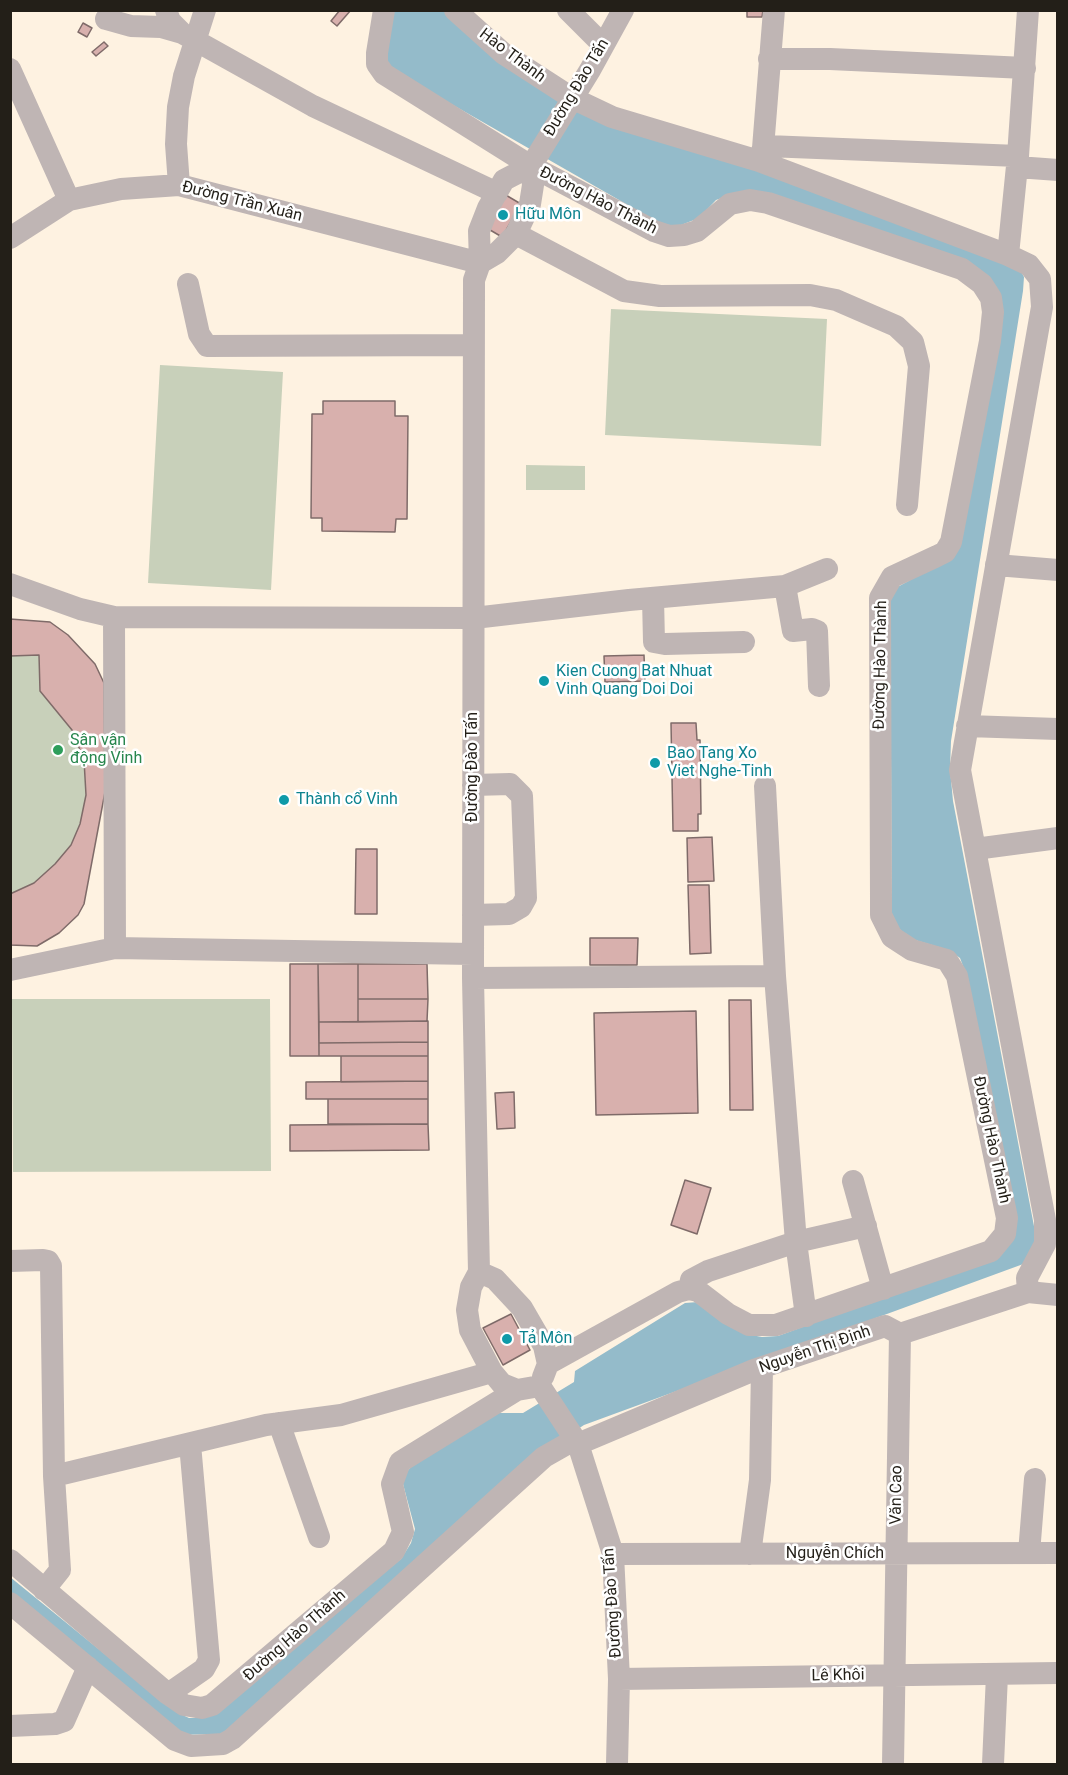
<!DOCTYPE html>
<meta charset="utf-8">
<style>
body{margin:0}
#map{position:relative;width:1068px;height:1775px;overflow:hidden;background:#fef2e1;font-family:Roboto,sans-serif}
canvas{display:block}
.frame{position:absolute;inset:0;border:12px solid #231f18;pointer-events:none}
</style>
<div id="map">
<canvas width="1068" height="1775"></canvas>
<div class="frame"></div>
</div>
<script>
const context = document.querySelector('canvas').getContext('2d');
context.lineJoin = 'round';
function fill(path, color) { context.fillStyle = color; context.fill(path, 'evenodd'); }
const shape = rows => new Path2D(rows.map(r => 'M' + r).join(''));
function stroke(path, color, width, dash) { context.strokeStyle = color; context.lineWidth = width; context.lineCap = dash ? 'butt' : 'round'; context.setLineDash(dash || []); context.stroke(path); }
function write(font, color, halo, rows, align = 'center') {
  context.font = font + ' Roboto,sans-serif'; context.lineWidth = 5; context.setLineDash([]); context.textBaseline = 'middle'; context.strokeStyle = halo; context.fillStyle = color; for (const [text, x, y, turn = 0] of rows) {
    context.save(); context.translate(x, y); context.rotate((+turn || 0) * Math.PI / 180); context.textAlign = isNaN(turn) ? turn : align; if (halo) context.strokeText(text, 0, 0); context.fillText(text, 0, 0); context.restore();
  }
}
fill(shape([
 [611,309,827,319,821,446,605,435],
 [160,365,283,372,271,590,148,583],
 [526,465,585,466,585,490,526,490],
 [11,619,50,622,68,635,95,664,104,683,78,915,59,933,37,946,11,945],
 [12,999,270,999,271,1171,13,1172]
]), '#c8d0ba');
fill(shape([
 [392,11,449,11,541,88,1018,265,1024,277,1023,291,951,741,950,769,953,801,1037,1242,1026,1263,584,1425,546,1450,222,1734,176,1735,11,1596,10,1577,176,1712,189,1718,202,1718,401,1559,411,1543,415,1529,403,1484,406,1473,414,1463,496,1413,523,1413,574,1382,575,1371,685,1303,698,1302,746,1334,762,1337,778,1336,995,1256,1005,1247,966,974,960,958,949,950,908,938,892,921,890,591,940,564,1000,293,739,192,716,200,699,218,676,227,661,224,397,73,385,60]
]), '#94bbca');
const building = shape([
 [340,10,351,10,337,26,331,21,340,10],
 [747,10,763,10,762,17,747,17,747,10],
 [83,23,92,28,87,37,78,32,83,23],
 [104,42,108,46,96,56,92,52,104,42],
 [504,194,521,204,502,237,485,227,504,194],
 [323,401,395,401,395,416,408,416,407,519,396,519,395,532,322,531,322,518,311,518,312,414,323,414,323,401],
 [10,619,50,622,68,635,95,664,104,683,105,792,84,904,78,915,59,933,37,946,10,945,10,894,34,883,55,864,71,845,80,824,86,795,84,760,72,730,40,691,39,655,10,656,10,619],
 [644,655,645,681,605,682,604,656,644,655],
 [671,723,696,723,697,740,700,740,701,814,698,814,698,831,673,831,671,723],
 [712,837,714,881,688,882,687,838,712,837],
 [356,849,377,849,377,914,355,914,356,849],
 [688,885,709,885,711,953,690,954,688,885],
 [590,938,638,938,637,965,590,965,590,938],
 [290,964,318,964,319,1056,290,1056,290,964],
 [318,964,358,964,358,1022,319,1022,318,964],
 [358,964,427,964,428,999,358,999,358,964],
 [358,999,428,999,427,1021,358,1022,358,999],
 [729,1000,751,1000,753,1110,730,1110,729,1000],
 [696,1011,698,1113,596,1115,594,1013,696,1011],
 [428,1021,428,1042,319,1043,319,1022,428,1021],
 [428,1042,428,1056,319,1056,319,1043,428,1042],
 [341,1056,428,1056,428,1081,341,1082,341,1056],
 [428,1081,428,1099,306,1099,306,1082,428,1081],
 [514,1092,515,1128,497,1129,495,1093,514,1092],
 [328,1099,428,1099,428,1124,328,1124,328,1099],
 [428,1124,429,1150,290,1151,290,1125,428,1124],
 [685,1180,711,1188,697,1234,671,1225,685,1180],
 [511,1314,530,1350,503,1365,483,1328,511,1314]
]);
fill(building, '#d8b0ad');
stroke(building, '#7f6b69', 1.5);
stroke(shape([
 [166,10,170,21,182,33,313,106,497,193],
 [384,10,377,53,377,64,384,74,531,166,654,231,669,236,684,235,697,231,730,204,750,200,768,203,962,269,982,284,991,298,993,312,990,341,951,542,945,552,937,556,892,577,880,598,881,901,881,915,892,937,912,950,947,960,957,976,1007,1218,1005,1234,991,1251,776,1325,749,1325,728,1314,698,1291,689,1289,678,1292,548,1364],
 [455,10,504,54,572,98,612,117,759,161,1008,255,1029,265,1040,279,1042,307,960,770,1045,1220,1045,1244,1027,1278,1028,1292],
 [568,10,603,45],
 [106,19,131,26,161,27,182,33],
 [769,59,830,59,1025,68],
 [10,69,69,200],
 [763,148,774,10],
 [759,161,763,148,767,146,1018,156],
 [1017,167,1058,170],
 [179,185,176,144,178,107,184,76,205,10],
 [516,234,624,291,660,296,810,295,836,300,896,326,913,342,919,366,907,505],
 [10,238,69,200,121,189,179,185,480,263],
 [1008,255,1018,156,1028,10],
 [480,263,497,253,516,234,530,204,533,185,531,166],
 [188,284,199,334,207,346,472,345],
 [996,565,1058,570],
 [10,584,80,609,114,617,474,618,629,600,785,586,827,569],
 [785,586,793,631,812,629,817,631,819,686],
 [653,598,654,642,665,644,744,642],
 [114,617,115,948],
 [967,726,1058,729],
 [765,786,775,976,796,1242,806,1316],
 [975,849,1058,838],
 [473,915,509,914,521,907,526,898,522,796,510,784,473,785],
 [10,970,115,948,473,954],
 [473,978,775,976],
 [853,1181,883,1289],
 [10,1261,43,1260,48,1261,51,1266,54,1476,60,1570,44,1590],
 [479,1272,495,1279,522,1308,544,1346,548,1364,543,1377],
 [689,1289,691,1280,708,1271,796,1242,866,1226],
 [540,1386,517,1390,502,1384,492,1372,470,1330,467,1310,471,1287,479,1272,473,978,474,280,480,263,479,231,488,208,504,180,531,166,590,70,623,10],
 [540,1386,578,1444,613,1554,619,1679,617,1764],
 [279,1423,319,1537],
 [578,1444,754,1370,885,1326,900,1334,1028,1292,1058,1295],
 [54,1476,266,1425,341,1415,492,1372],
 [1029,1553,1035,1479],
 [613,1554,1058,1553],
 [750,1554,760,1480,762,1368],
 [10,1560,168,1694,184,1705,202,1708,212,1705,394,1551,403,1532,392,1484,400,1462,517,1390],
 [10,1603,175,1740,191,1746,223,1744,232,1739,544,1457,574,1440],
 [619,1679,1058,1673],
 [168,1694,204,1669,209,1660,190,1444],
 [10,1726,55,1724,64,1721,88,1667],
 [893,1764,900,1334],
 [993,1764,997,1675]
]), '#bfb5b4', 22);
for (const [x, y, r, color] of [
 [503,215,6,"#0f9aa8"],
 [544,681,6,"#0f9aa8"],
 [58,750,6,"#2e9e5b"],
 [655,763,6,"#0f9aa8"],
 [284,800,6,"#0f9aa8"],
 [507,1339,6,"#0f9aa8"]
]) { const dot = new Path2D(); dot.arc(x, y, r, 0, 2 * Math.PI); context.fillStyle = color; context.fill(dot); stroke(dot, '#fff', 2); }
write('16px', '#231f18', '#fff', [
 ["Hào Thành",512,56,37],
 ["Đường Đào Tấn",577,88,-59],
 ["Đường Hào Thành",598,201,27],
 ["Đường Trần Xuân",242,202,14],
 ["Đường Hào Thành",881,665,-89],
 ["Đường Đào Tấn",473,767,-90],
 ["Đường Hào Thành",991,1140,78],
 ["Nguyễn Thị Định",815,1350,-19],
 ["Văn Cao",897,1495,-89],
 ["Nguyễn Chích",835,1554],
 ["Đường Đào Tấn",613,1603,-94],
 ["Đường Hào Thành",295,1636,-41],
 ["Lê Khôi",838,1676,-1]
]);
write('16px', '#0d838f', '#fff', [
 ["Hữu Môn",515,215],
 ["Kien Cuong Bat Nhuat",556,672],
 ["Vinh Quang Doi Doi",556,690],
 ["Bao Tang Xo",667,754],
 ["Viet Nghe-Tinh",667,772],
 ["Thành cổ Vinh",296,800],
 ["Tả Môn",519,1339]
], 'left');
write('16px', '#27864d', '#fff', [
 ["Sân vận",70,741],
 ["động Vinh",70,759]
], 'left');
</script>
